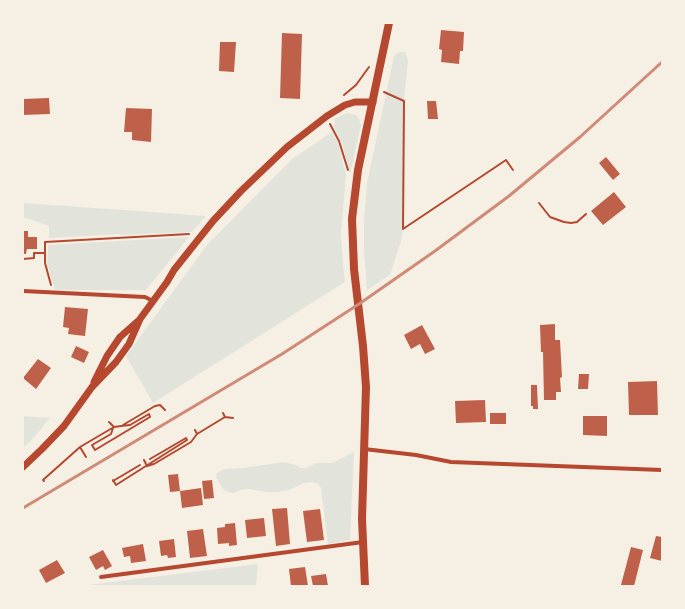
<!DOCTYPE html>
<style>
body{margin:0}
#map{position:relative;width:685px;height:609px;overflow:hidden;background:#f6efe4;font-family:Manrope,sans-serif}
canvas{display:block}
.frame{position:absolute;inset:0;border:24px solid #f6efe4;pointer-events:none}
</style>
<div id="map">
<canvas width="685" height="609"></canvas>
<div class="frame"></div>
</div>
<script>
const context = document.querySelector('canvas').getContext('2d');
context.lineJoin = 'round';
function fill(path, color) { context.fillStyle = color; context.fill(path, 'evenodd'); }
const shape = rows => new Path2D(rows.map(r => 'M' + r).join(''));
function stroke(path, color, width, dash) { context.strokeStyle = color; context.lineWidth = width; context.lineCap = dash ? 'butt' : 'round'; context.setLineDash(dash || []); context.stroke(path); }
fill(shape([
 [399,52,405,52,408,60,404,101,403,229,402,238,390,275,367,290,364,253,364,219,367,183,394,56],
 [347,113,356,115,359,119,361,125,350,174,342,142,333,126,335,123,334,119],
 [332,132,338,143,346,174,341,233,343,264,345,282,153,403,126,356,207,245,292,159],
 [23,203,138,211,206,216,192,232,120,235,120,234,49,238,49,226,29,219,23,218],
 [189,237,146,290,55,290,47,263,48,245],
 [23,416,50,418,30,442,23,448],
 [354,452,350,540,328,544,321,488,318,484,311,482,304,483,289,490,278,492,268,492,248,489,240,490,234,493,228,492,223,489,217,479,216,474,220,471,225,469,243,468,284,462,296,465,301,468,306,468,316,463,332,463],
 [258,564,256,586,80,586]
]), '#e2e4dc');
fill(shape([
 [441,30,464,32,463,51,460,51,459,64,441,62,442,50,439,49],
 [282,33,302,34,300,99,280,98],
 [220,42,236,42,234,72,219,71],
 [49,98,50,114,23,115,23,99],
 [427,101,436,101,438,119,428,119],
 [126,108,152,109,151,142,132,140,132,132,124,132],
 [606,157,620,174,613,180,599,163],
 [614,192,626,207,603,225,591,211],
 [23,231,28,231,28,237,37,237,37,249,27,249,26,254,23,254],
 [65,307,88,309,85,336,68,334,69,328,63,327],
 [555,324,555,340,560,340,562,377,560,378,561,392,556,392,556,400,544,400,543,352,541,352,540,325],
 [422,325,435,349,425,354,420,344,411,349,404,335],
 [76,346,89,352,84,363,71,357],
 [38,359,51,368,36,389,23,378],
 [579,374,589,374,588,389,578,389],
 [657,381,658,415,629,415,628,382],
 [531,385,537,385,538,409,533,409,533,406,531,406],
 [485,400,486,422,456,423,455,401],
 [490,413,506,413,506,424,490,424],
 [583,416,607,416,607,436,583,435],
 [178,474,180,491,170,492,168,475],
 [212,480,214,498,204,499,202,481],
 [201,488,203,505,182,508,180,491],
 [287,508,290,544,276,546,272,509],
 [320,509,324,540,307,542,303,511],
 [264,518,266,536,247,538,245,520],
 [235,523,237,545,229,546,229,543,218,544,217,528,225,527,225,524],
 [203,529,207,556,190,558,187,531],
 [656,536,662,537,662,561,650,558],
 [174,539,176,557,168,558,167,555,161,556,159,541],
 [143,544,146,561,131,563,130,556,124,557,122,548],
 [631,547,643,550,634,586,625,586,621,585],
 [103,550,112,566,105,570,103,566,96,570,89,557],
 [57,560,65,573,46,583,39,570],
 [305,567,308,586,291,586,289,569],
 [326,574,328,586,313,586,311,576]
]), '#bf614a');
stroke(shape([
 [384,92,404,101,403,229,506,160,513,170],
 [344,95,356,85,369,67],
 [330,124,339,141,348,170],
 [539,203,550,217,564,222,571,223,577,222,586,214],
 [23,259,34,258,34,253,44,253],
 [51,285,45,263,45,242,189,234],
 [223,413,225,417],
 [123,425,155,406,160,405,165,410],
 [195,430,197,434],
 [80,447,86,457],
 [95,450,150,417,149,414,130,425,121,426,114,427,109,422],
 [95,450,92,445,111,434,113,428],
 [144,460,147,466,154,464,191,442,197,434,225,417,233,418],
 [113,480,116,485,187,440,186,438,150,459],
 [44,481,43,480,80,447,114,427],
 [113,481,140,465]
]), '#b5482f', 2);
stroke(shape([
 [23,291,145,297,153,301],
 [364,449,416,455,451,462,662,470],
 [101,577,363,542]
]), '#b5482f', 4);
stroke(shape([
 [94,382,107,356,120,337,138,321],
 [23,467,42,449,64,426,92,387,116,362,129,344,140,319,167,282,174,270,213,221,241,191,287,147,327,116,345,105,355,102,373,102]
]), '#b5482f', 7);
stroke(shape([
 [365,586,362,519,366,387,363,346,354,269,352,219,358,170,389,23]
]), '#b5482f', 8);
stroke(shape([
 [23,508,282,354,359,304,435,251,509,196,580,137,662,62]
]), '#cf8b77', 3);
</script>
